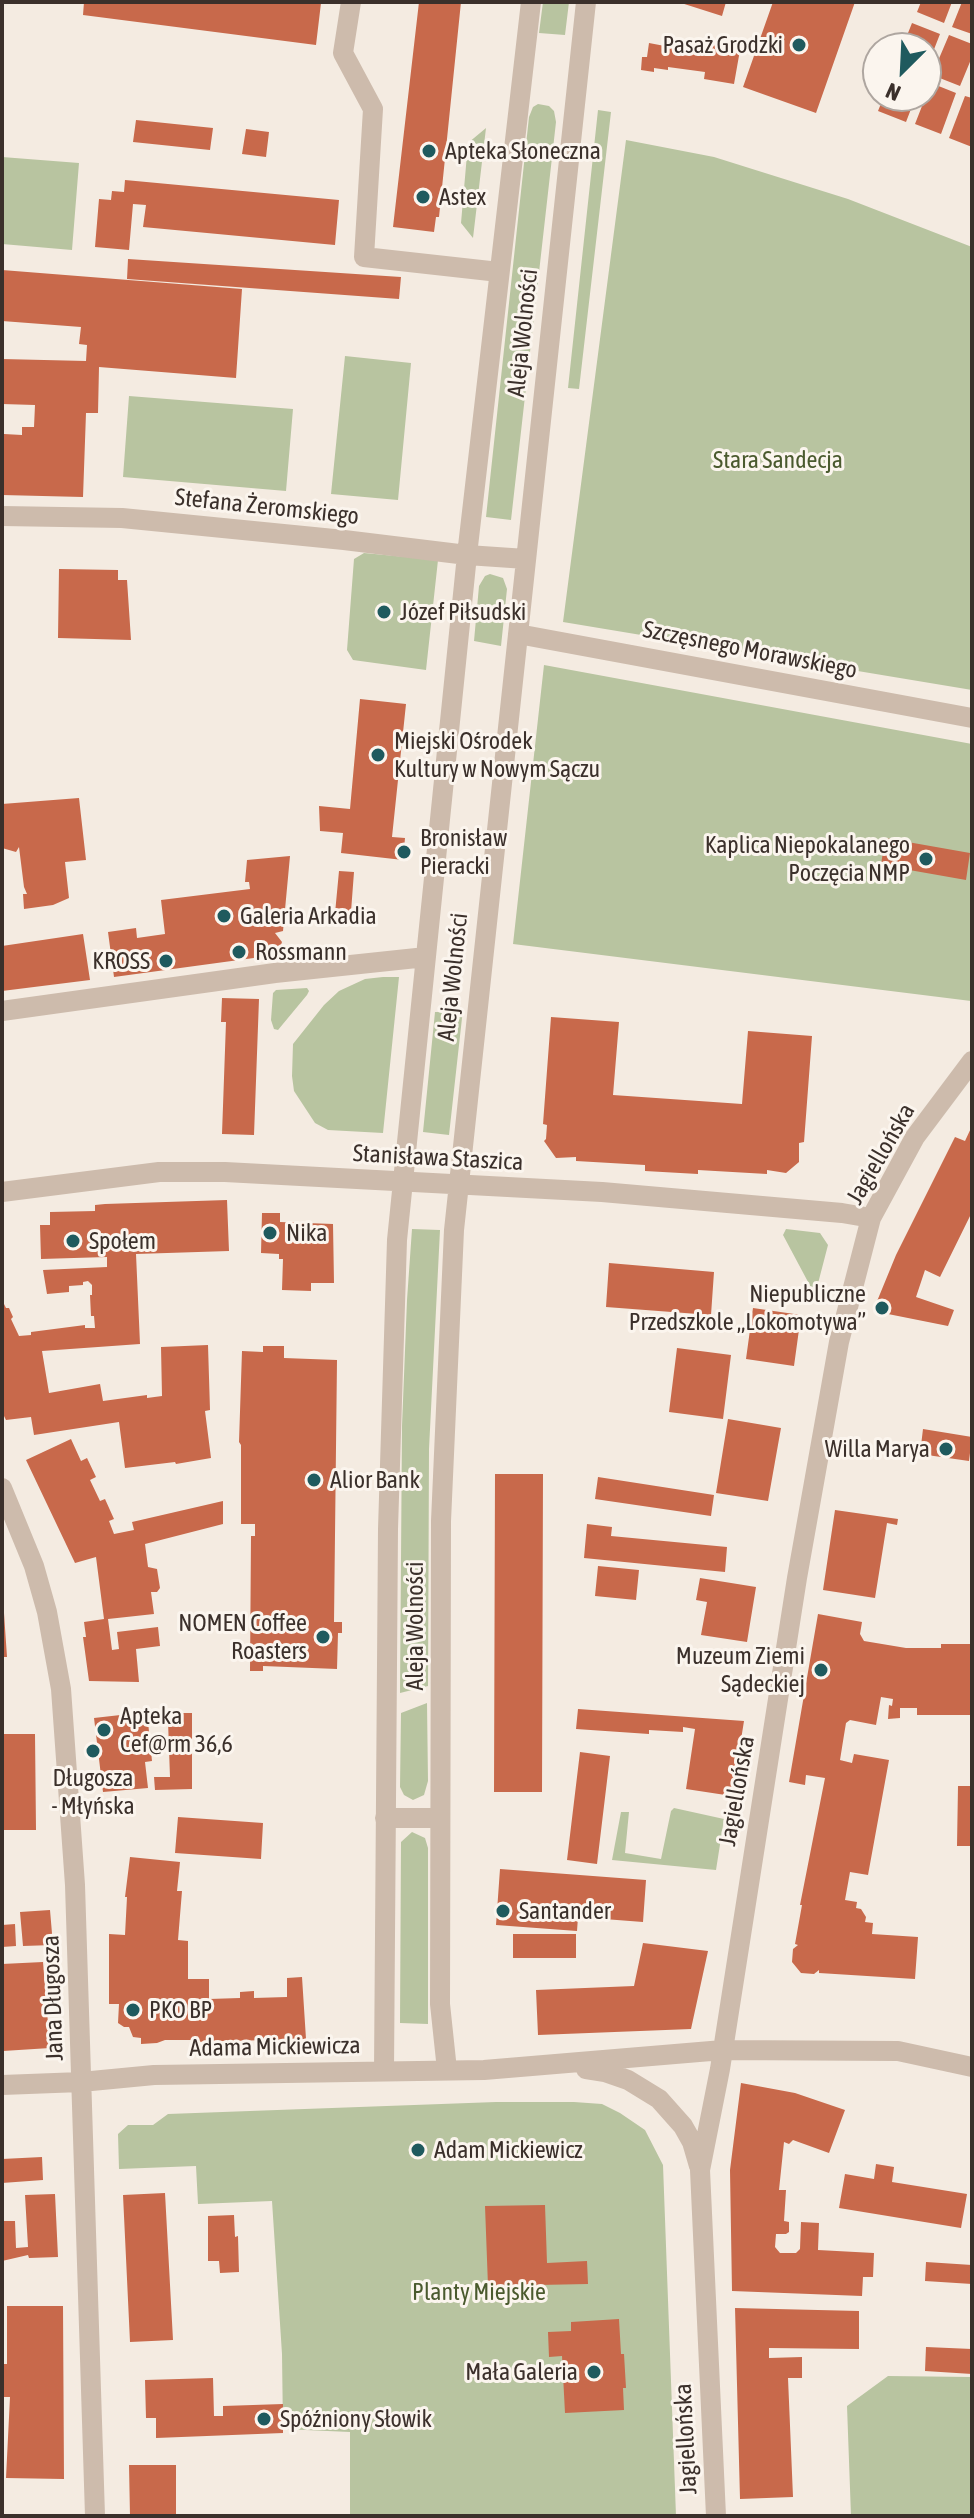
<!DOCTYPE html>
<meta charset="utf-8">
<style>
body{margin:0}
#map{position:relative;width:974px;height:2518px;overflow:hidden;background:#f4ebe1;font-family:"Asap Condensed",sans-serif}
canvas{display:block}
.frame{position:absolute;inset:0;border:4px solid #3b302b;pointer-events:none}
.north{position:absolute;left:862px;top:32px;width:80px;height:80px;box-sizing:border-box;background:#fbf5ee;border:2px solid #aea6a0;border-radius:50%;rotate:204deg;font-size:22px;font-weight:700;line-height:32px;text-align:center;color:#3b302b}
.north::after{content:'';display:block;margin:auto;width:28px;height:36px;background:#1f5a5e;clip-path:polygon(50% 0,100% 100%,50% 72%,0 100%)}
</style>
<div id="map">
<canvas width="974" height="2518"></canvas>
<div class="frame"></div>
<div class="north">N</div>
</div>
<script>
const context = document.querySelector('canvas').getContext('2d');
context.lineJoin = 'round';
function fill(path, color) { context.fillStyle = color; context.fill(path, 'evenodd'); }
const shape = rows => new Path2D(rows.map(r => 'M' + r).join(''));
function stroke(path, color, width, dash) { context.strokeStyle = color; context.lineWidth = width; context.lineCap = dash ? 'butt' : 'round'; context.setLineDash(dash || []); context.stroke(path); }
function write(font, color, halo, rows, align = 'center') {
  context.font = font + ' "Asap Condensed",sans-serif'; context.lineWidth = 6; context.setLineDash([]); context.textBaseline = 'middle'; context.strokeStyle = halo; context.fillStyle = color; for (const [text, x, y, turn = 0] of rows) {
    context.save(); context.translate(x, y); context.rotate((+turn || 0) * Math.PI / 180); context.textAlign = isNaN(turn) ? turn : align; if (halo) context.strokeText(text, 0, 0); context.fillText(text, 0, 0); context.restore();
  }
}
fill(shape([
 [543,2,569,2,565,35,539,33],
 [538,104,549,106,554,111,556,122,511,520,486,517,529,117,533,107],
 [598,110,611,112,579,389,568,388],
 [486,128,473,238,461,223,468,143],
 [626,140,714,157,848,199,972,247,972,690,563,622],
 [2,157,79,163,72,250,2,244],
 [345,356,411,363,398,500,331,494],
 [129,396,293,409,286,491,123,477],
 [364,553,438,560,426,670,353,660,347,650,354,559],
 [490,574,503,578,507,589,501,646,474,641,479,586,485,576],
 [544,665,972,744,971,1001,513,944],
 [383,977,399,977,383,1133,328,1130,315,1123,294,1091,292,1076,293,1044,324,1005,339,991,365,979],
 [307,988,309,991,307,995,278,1030,274,1029,271,1020,273,993,276,990],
 [451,1007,463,1009,449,1135,423,1132,435,1012,448,1012],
 [412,1229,440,1230,429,1449,428,1686,400,1693,402,1426,407,1300],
 [786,1229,820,1233,828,1245,815,1295,783,1235],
 [427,1703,428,1781,424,1795,413,1800,404,1795,400,1787,401,1713],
 [674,1808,724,1819,716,1870,612,1860,621,1812,629,1812,625,1853,661,1859,671,1811],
 [412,1832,425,1838,428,1848,428,2024,400,2023,401,1842],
 [496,2102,574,2102,602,2104,620,2113,645,2130,663,2165,676,2516,350,2516,350,2432,283,2429,282,2354,272,2201,198,2204,196,2166,119,2169,118,2134,128,2125,153,2125,168,2114],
 [888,2376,972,2377,972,2516,851,2516,847,2406]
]), '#b8c4a0');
fill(shape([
 [84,2,311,2,321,3,316,45,83,15],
 [419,2,461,2,439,217,436,217,434,232,393,227],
 [678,2,726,2,722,16],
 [773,2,855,2,816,113,743,87],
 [921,2,952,2,944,23,917,12],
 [962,2,972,2,972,34,952,27],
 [912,23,940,34,926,70,926,48,902,48],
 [949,35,972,44,972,57,960,86,932,75],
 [694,42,740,50,734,84,704,79,705,72,668,67,668,70,654,68,654,72,641,70,642,57,647,57,649,43,670,47,670,44,693,47],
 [931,83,956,93,941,134,915,124],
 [884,96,916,96,906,122,878,111],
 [965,96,972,98,972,147,949,138],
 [136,120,213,128,210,150,133,142],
 [246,129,269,132,266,157,242,154],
 [125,180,339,200,335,245,143,227,146,205,133,204,129,250,95,247,99,199,111,200,112,191,124,192],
 [128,259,401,277,399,299,127,279],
 [2,270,242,289,236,378,99,367,98,413,86,413,83,497,2,495,4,434,22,435,22,427,34,427,35,405,2,404,2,359,86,361,87,345,79,344,81,327,2,321],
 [59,569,118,570,118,580,127,580,131,640,58,638],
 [360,699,406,704,392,837,405,838,403,860,341,853,343,833,320,831,319,806,350,809],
 [79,798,86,860,65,862,69,898,53,905,24,909,23,894,27,894,24,887,19,847,16,852,2,848,2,804],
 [885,838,970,853,966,880,881,865],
 [290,856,283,931,275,933,282,942,278,953,269,955,260,951,261,957,114,977,108,932,136,928,137,938,165,934,161,900,250,889,249,882,245,882,247,860],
 [339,871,354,872,350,925,334,924],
 [83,934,90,980,2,991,2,946],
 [222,998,259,999,254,1135,222,1134,226,1022,221,1022],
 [551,1017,619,1022,613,1095,742,1104,748,1031,812,1036,804,1142,799,1143,799,1162,786,1173,767,1170,767,1174,698,1170,698,1174,645,1171,645,1165,576,1161,576,1157,556,1158,544,1141,546,1139,547,1125,543,1124],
 [972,1126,972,1212,940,1277,925,1270,916,1297,954,1310,948,1326,873,1311,896,1255,955,1137,965,1141],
 [227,1200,229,1251,136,1254,140,1344,42,1351,49,1393,100,1384,103,1401,147,1395,147,1398,162,1396,161,1347,208,1345,210,1410,205,1411,211,1458,176,1464,175,1462,125,1468,119,1422,34,1435,31,1417,6,1420,2,1412,2,1300,6,1308,9,1308,13,1317,11,1319,19,1336,31,1335,31,1332,85,1325,85,1328,95,1328,94,1316,91,1316,90,1295,92,1295,92,1285,88,1281,83,1282,83,1285,69,1286,69,1292,47,1294,43,1270,107,1267,107,1257,41,1259,40,1225,50,1225,50,1212,95,1211,95,1205,105,1204],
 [262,1213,280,1213,280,1222,333,1224,334,1283,311,1283,311,1291,282,1290,283,1259,279,1259,279,1254,261,1253],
 [609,1263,714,1272,711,1315,606,1307],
 [753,1308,801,1315,794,1366,746,1359],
 [263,1346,284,1346,284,1358,337,1360,334,1622,342,1622,342,1633,338,1633,337,1669,263,1666,263,1671,250,1671,251,1536,255,1536,255,1524,241,1524,241,1445,239,1442,242,1351,263,1352],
 [677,1348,731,1355,723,1419,669,1412],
 [728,1419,781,1428,768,1501,716,1493],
 [923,1429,972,1437,969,1461,920,1454],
 [71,1439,81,1461,87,1458,96,1477,90,1480,100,1501,105,1499,114,1519,109,1521,114,1534,134,1530,132,1522,223,1501,223,1524,145,1544,148,1567,157,1569,160,1588,157,1592,151,1592,154,1614,108,1619,112,1650,119,1649,117,1632,158,1627,160,1646,136,1649,139,1682,89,1681,83,1637,86,1637,84,1622,104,1619,96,1557,75,1563,26,1460],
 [495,1474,543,1474,542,1792,494,1792],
 [598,1477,714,1495,711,1516,595,1499],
 [835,1510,898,1519,897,1525,887,1523,875,1598,823,1590],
 [587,1524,612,1527,611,1536,727,1547,725,1572,584,1558],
 [598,1566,639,1570,636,1600,595,1596],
 [700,1578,756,1587,747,1642,701,1635,707,1602,696,1600],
 [2,1613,4,1613,7,1657,2,1657],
 [818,1614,862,1622,860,1634,864,1641,906,1648,941,1648,941,1644,972,1644,972,1715,917,1715,917,1708,900,1708,900,1718,888,1719,889,1705,892,1706,893,1699,881,1697,876,1725,850,1720,846,1723,844,1735,840,1760,852,1763,854,1754,889,1760,868,1875,850,1872,845,1900,857,1902,856,1908,861,1909,866,1917,865,1922,873,1923,872,1934,918,1937,915,1979,819,1973,819,1970,814,1974,801,1973,792,1962,793,1949,798,1945,795,1944,802,1905,800,1905,825,1778,806,1775,805,1785,789,1782],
 [578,1709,744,1721,732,1796,686,1789,695,1729,683,1727,683,1732,649,1730,649,1734,576,1729],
 [147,1712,152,1761,145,1762,148,1788,103,1792,94,1718],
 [175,1713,192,1713,192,1789,155,1790,154,1777,170,1777,168,1721],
 [2,1734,35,1734,36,1830,2,1830],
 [580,1752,610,1756,597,1864,567,1860],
 [958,1786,972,1786,972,1846,957,1846],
 [178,1817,263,1823,261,1859,175,1853],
 [130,1857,180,1862,177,1891,182,1891,178,1940,188,1941,188,1979,209,1979,209,1999,240,1998,240,1992,254,1991,254,1998,287,1997,287,1978,302,1977,306,2039,192,2042,192,2040,165,2040,157,2043,141,2044,141,2038,133,2037,129,2027,124,2027,118,2023,119,2004,109,2004,109,1934,125,1935,127,1897,125,1897],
 [500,1869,646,1880,643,1922,578,1917,577,1931,496,1925],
 [50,1910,53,1945,23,1946,20,1912],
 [15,1924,16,1946,2,1947,2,1925],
 [513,1934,576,1934,576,1958,513,1958],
 [643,1943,708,1951,691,2029,538,2035,536,1990,634,1986],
 [43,1962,50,2048,3,2051,2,1964],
 [741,2083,795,2093,845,2110,829,2153,793,2140,789,2144,784,2142,779,2190,786,2190,784,2221,789,2222,789,2232,786,2234,776,2234,775,2247,780,2253,796,2253,800,2249,801,2222,819,2223,818,2250,874,2253,873,2277,863,2277,862,2296,732,2291,730,2170],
 [42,2157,43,2180,2,2183,2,2159],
 [876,2164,894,2167,892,2182,967,2194,961,2228,839,2208,845,2174,874,2179],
 [165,2193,173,2340,130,2342,123,2195],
 [55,2194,58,2257,29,2258,28,2255,2,2261,2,2221,15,2221,16,2248,28,2247,25,2195],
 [545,2205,547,2263,587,2261,588,2284,488,2286,485,2206],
 [234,2215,235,2237,238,2236,239,2272,220,2273,219,2261,208,2261,208,2216],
 [926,2262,972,2265,972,2284,925,2281],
 [7,2306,63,2306,64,2479,6,2478,10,2397,2,2397,2,2364,7,2364],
 [735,2308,859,2311,859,2349,769,2348,769,2358,802,2357,802,2378,788,2378,793,2497,740,2499],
 [619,2319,621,2354,624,2354,626,2388,623,2388,624,2410,565,2413,562,2356,549,2357,548,2332,571,2331,571,2322],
 [926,2347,972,2349,972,2374,925,2371],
 [213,2378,214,2416,223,2416,223,2406,283,2404,283,2433,156,2438,156,2418,146,2418,145,2380],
 [129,2465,176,2465,176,2516,130,2516]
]), '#c8694b');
stroke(shape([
 [351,2,343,53,373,109,364,257,499,272],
 [2,516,122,518,344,540,467,555,526,559],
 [518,634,972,718],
 [2,1011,275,973,426,957],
 [2,1192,159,1172,225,1172,602,1192,842,1213,871,1218],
 [2,1488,34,1566,47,1612,61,1689,75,1885,95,2516],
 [385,1818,440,1818],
 [586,2069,605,2072,628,2080,659,2099,683,2126,692,2142,699,2166],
 [384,2070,388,1529,397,1240,467,555,531,2],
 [447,2070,440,2004,441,1521,454,1230,586,2],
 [2,2085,81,2082,154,2075,484,2070,723,2050,898,2051,972,2067],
 [716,2516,700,2170,720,2069,797,1578,839,1342,871,1218,915,1137,972,1061]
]), '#cdbbac', 20);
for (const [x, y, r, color] of [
 [799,45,8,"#1f5a5e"],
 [429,151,8,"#1f5a5e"],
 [423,197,8,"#1f5a5e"],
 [384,612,8,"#1f5a5e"],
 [378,755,8,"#1f5a5e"],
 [404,852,8,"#1f5a5e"],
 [926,859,8,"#1f5a5e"],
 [224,916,8,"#1f5a5e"],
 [239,952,8,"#1f5a5e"],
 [166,961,8,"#1f5a5e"],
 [270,1233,8,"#1f5a5e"],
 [73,1241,8,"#1f5a5e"],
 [882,1308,8,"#1f5a5e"],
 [946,1449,8,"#1f5a5e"],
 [314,1480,8,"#1f5a5e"],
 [323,1637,8,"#1f5a5e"],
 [821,1670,8,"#1f5a5e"],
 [104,1730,8,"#1f5a5e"],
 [93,1751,8,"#1f5a5e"],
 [503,1911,8,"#1f5a5e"],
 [133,2010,8,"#1f5a5e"],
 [418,2150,8,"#1f5a5e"],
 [594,2372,8,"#1f5a5e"],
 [264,2419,8,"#1f5a5e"]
]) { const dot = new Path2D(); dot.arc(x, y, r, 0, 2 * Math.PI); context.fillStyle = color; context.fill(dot); stroke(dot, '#fbf5ee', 3); }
write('24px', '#3b302b', '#fbf5ee', [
 ["Pasaż Grodzki",783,45,"right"],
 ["Apteka Słoneczna",445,151],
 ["Astex",439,197],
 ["Józef Piłsudski",400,612],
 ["Miejski Ośrodek",394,741],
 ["Kultury w Nowym Sączu",394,769],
 ["Bronisław",420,838],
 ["Pieracki",420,866],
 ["Kaplica Niepokalanego",910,845,"right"],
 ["Poczęcia NMP",910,873,"right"],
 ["Galeria Arkadia",240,916],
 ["Rossmann",255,952],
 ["KROSS",150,961,"right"],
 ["Nika",286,1233],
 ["Społem",89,1241],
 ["Niepubliczne",866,1294,"right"],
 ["Przedszkole „Lokomotywa”",866,1322,"right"],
 ["Willa Marya",930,1449,"right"],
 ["Alior Bank",330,1480],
 ["NOMEN Coffee",307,1623,"right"],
 ["Roasters",307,1651,"right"],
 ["Muzeum Ziemi",805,1656,"right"],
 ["Sądeckiej",805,1684,"right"],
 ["Apteka",120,1716],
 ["Cef@rm 36,6",120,1744],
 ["Długosza",93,1778,"center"],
 ["- Młyńska",93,1806,"center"],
 ["Santander",519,1911],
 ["PKO BP",149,2010],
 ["Adam Mickiewicz",434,2150],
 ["Mała Galeria",578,2372,"right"],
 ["Spóźniony Słowik",280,2419]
], 'left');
write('24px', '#3b302b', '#fbf5ee', [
 ["Aleja Wolności",523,333,-84],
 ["Stefana Żeromskiego",267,507,6],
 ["Szczęsnego Morawskiego",750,650,11],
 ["Aleja Wolności",453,977,-84],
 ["Jagiellońska",881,1154,-60],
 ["Stanisława Staszica",438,1158,3],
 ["Aleja Wolności",415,1626,-90],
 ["Jagiellońska",737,1791,-80],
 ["Jana Długosza",53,1998,-92],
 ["Adama Mickiewicza",275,2047,-1],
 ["Jagiellońska",686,2439,-93]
]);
write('24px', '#4a5a2e', '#fbf5ee', [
 ["Stara Sandecja",778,460],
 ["Planty Miejskie",479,2292]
]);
</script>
